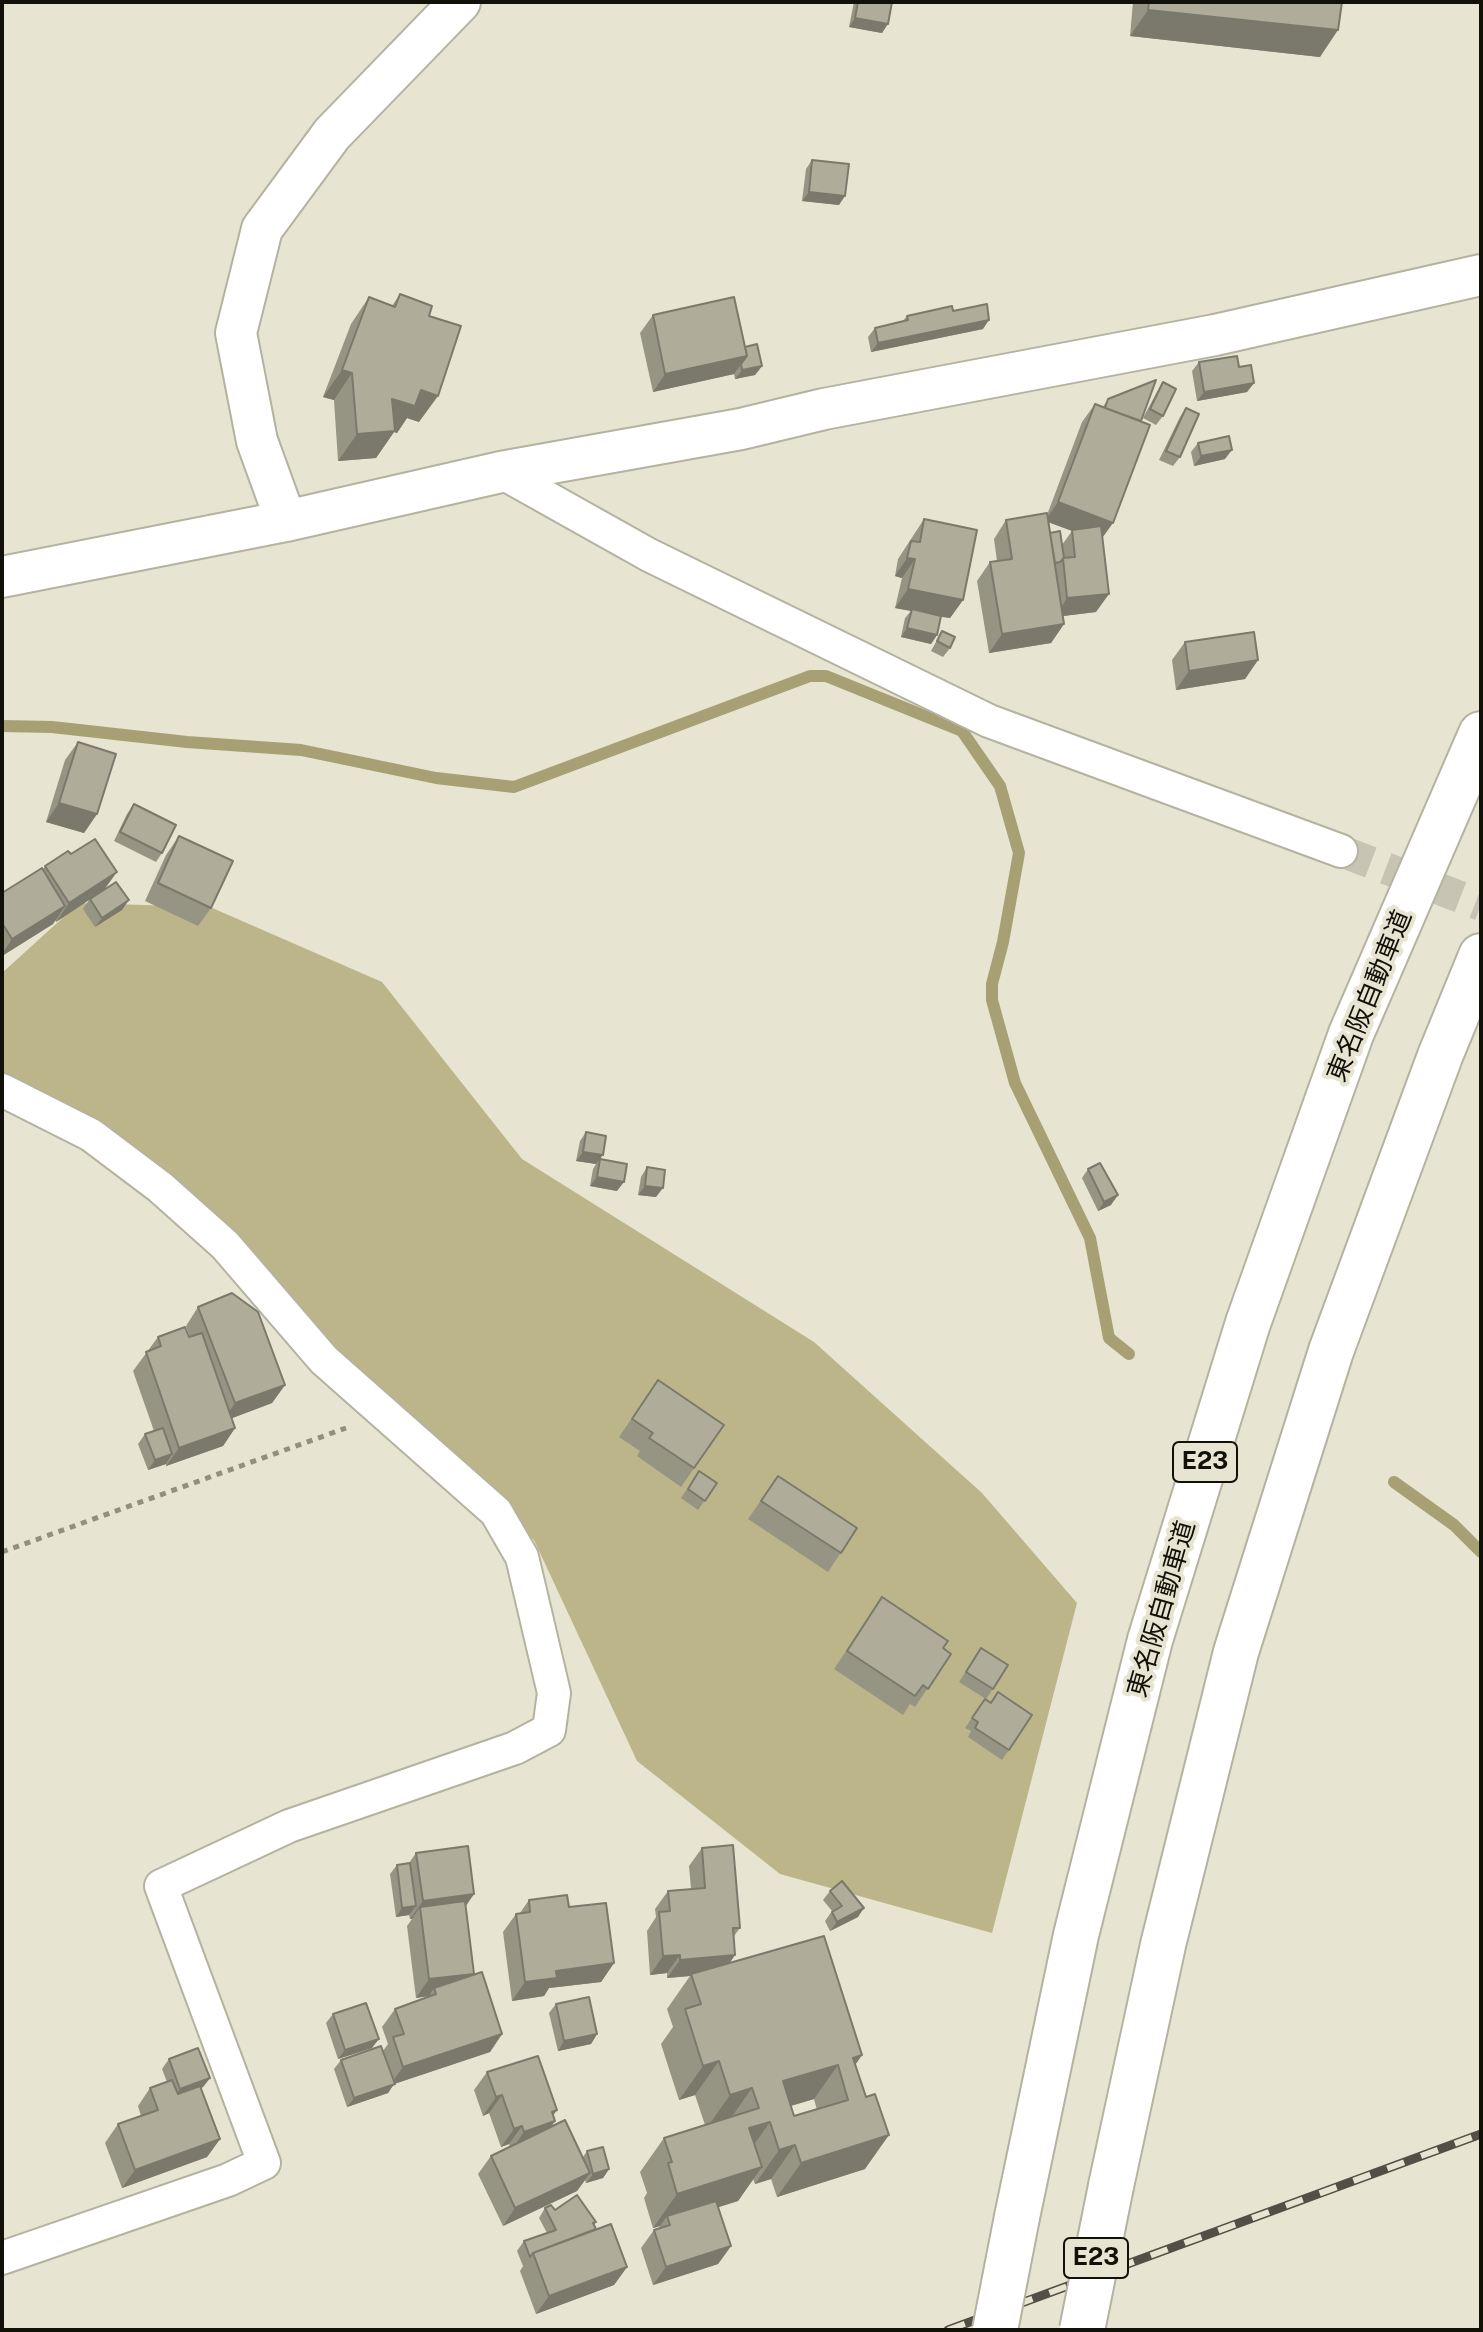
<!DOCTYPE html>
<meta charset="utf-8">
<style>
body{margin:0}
#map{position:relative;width:1483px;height:2332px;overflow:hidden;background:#e7e4d1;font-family:"Public Sans",sans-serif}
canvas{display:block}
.frame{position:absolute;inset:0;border:4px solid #111009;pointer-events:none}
</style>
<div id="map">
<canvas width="1483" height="2332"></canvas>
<div class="frame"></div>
</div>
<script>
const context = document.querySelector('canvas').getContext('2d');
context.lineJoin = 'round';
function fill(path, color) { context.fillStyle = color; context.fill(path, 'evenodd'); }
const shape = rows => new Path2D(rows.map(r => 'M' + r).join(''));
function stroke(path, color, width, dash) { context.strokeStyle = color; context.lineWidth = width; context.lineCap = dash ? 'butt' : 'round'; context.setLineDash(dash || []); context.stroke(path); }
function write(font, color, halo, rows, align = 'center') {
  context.font = font + ' "Public Sans","Noto Sans JP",sans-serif'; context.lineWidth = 8; context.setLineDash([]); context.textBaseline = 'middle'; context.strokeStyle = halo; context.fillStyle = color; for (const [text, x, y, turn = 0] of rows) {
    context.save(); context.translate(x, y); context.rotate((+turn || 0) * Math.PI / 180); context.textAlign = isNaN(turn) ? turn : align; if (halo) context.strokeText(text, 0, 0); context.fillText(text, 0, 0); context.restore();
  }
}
fill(shape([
 [79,903,210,907,382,982,522,1159,814,1342,982,1493,1077,1603,992,1933,780,1874,637,1761,534,1540,268,1306,114,1163,2,1084,2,973]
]), '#bcb589');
stroke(shape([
 [2,726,52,727,187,742,301,750,436,778,514,787,810,676,826,676,962,731,1000,786,1019,853,1003,942,992,984,992,1000,1015,1083,1090,1238,1109,1338,1129,1354],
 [1394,1482,1454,1525,1481,1552]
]), '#a7a075', 12);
stroke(shape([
 [1341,851,1481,905]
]), '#c7c4b3', 32, [32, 16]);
const minor = shape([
 [501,472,649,555,989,721,1341,851],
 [2,1090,91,1135,160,1187,225,1245,324,1360,496,1512,522,1557,554,1693,549,1730,515,1748,289,1826,161,1886,264,2163,228,2180,2,2258]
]);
const tertiary = shape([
 [286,521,257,441,236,333,262,229,332,134,460,2],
 [2,577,286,521,501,472,741,429,824,409,1215,335,1481,275]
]);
const motorway = shape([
 [1111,2186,1163,1945,1236,1652,1331,1351,1440,1056,1481,956],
 [1017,2217,1076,1935,1150,1640,1248,1323,1351,1034,1481,734]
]);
stroke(minor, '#b5b29f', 36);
stroke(tertiary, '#b5b29f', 44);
stroke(motorway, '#b5b29f', 48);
stroke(shape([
 [2,1552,346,1428]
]), '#918f80', 5, [6, 6]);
stroke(minor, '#fff', 32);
stroke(tertiary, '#fff', 40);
stroke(motorway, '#fff', 44);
const rail = shape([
 [948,2330,1481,2134]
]);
stroke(rail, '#525046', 9);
stroke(rail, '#e7e4d1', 6, [18]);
const motorwayBridge = shape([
 [995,2330,1017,2217],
 [1082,2330,1111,2186]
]);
stroke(motorwayBridge, '#b5b29f', 48, []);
stroke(motorwayBridge, '#fff', 44);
fill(shape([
 [854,2,892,2,882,33,849,27],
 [1133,2,1342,2,1320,57,1130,36],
 [812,160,839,205,802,201,806,169],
 [400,294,429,316,419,422,407,418,397,433,394,432,376,458,338,461,334,400,323,397,351,324,369,297,392,306],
 [953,311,983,329,871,352,868,337,875,328,903,321,907,316],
 [653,315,745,347,762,366,755,375,735,379,734,374,653,392,640,333],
 [1199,362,1239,367,1254,383,1247,392,1197,401,1192,371],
 [1163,382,1163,416,1156,425,1143,418,1157,392],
 [1108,399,1141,421,1102,538,1096,612,1063,616,1064,624,1051,643,989,653,977,581,990,562,997,561,994,539,1006,520,1047,515,1082,422,1095,404,1103,407],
 [1048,522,1072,531,1062,545,1050,533],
 [1186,408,1180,457,1173,466,1159,460,1180,417],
 [1198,443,1225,459,1194,466,1191,452],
 [924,519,963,600,950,618,941,617,937,635,931,644,901,637,905,618,911,611,895,608,902,578,895,576,898,559],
 [942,631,950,648,943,657,931,651],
 [1185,642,1258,660,1245,679,1176,690,1172,660],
 [78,742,97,814,84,833,46,822,65,760],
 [134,804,162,853,156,862,114,841,127,814],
 [179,836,211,908,198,926,145,901,166,855],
 [45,866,104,890,122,910,95,927,83,909,89,900,56,922,55,920,53,924,2,956,2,893,43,869],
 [586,1132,600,1159,617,1191,590,1186,593,1169,596,1164,576,1161,580,1141],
 [647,1167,656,1197,638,1195,641,1177],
 [1088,1169,1111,1205,1098,1211,1082,1178],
 [198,1307,285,1385,272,1403,232,1418,235,1428,223,1446,166,1466,166,1464,148,1470,138,1444,145,1434,154,1431,133,1371,158,1337,190,1337,186,1326],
 [658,1380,724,1425,681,1487,637,1456,640,1451,619,1437],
 [699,1471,717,1483,698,1510,681,1498],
 [778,1476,857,1528,828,1572,748,1519],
 [882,1597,943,1648,951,1654,915,1707,910,1704,903,1715,834,1669],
 [981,1648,993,1689,986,1699,959,1682],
 [998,1692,1032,1715,1002,1760,968,1737,971,1731,965,1728,985,1699,990,1703],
 [702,1848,740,1928,734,1936,735,1955,729,1964,862,2055,855,2065,865,2169,777,2197,771,2179,755,2184,753,2179,738,2201,718,2207,731,2246,718,2264,653,2285,641,2248,654,2230,659,2228,660,2226,653,2228,644,2198,647,2193,640,2172,664,2138,705,2125,695,2095,679,2100,661,2044,673,2027,667,2009,690,1976,667,1978,667,1973,650,1975,647,1931,656,1917,655,1909,668,1891,691,1889,689,1866],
 [814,2099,817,2110,794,2116,791,2106],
 [416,1853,474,1894,466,1906,474,1974,473,1975,502,2034,490,2052,394,2084,388,2093,347,2107,334,2069,341,2060,383,2051,388,2044,382,2027,395,2009,429,1996,416,1998,407,1926,412,1919,410,1919,409,1915,396,1917,390,1874,397,1865,409,1863],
 [830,1891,858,1917,830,1931,825,1921,832,1911,823,1900],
 [529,1900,569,1907,614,1963,601,1982,549,1988,544,1996,512,2001,503,1932,516,1914,520,1913],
 [556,2004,597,2034,591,2044,558,2051,549,2013],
 [333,2014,372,2048,338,2059,326,2023],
 [169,2059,210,2078,203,2087,201,2088,220,2139,207,2157,122,2188,105,2143,118,2124,141,2116,138,2106,150,2088,167,2082,162,2069],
 [487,2072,553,2116,555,2121,551,2127,583,2157,587,2151,609,2169,603,2178,586,2183,585,2180,577,2191,503,2226,478,2174,491,2156,510,2147,509,2144,501,2147,489,2113,483,2116,474,2090],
 [545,2208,596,2222,594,2225,596,2229,627,2267,614,2285,536,2314,520,2271,523,2266,517,2251,524,2241,547,2233,539,2218]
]), '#969584');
fill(shape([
 [1148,10,1338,30,1320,57,1130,36],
 [855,18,888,24,882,33,849,27],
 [809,192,845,196,839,205,802,201],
 [989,320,983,329,871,352,878,343],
 [747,356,734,374,653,392,665,374],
 [762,366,755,375,735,379,742,370],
 [342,370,352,373,334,400,323,397],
 [1254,383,1247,392,1197,401,1204,392],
 [421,390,438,396,419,422,407,418,397,433,394,432,376,458,338,461,357,434,392,399],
 [1232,450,1225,459,1194,466,1201,456],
 [1058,502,1113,523,1100,541,1045,521],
 [907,558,915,559,902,578,895,576],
 [908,589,963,600,950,618,895,608],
 [1109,594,1096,612,1055,617,1067,598],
 [1064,624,1051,643,989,653,1002,634],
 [907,628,937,635,931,644,901,637],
 [1258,660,1245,679,1176,690,1189,671],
 [59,803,97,814,84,833,46,822],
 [117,872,104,890,56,922,69,903],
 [129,900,122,910,95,927,102,918],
 [65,906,53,924,2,956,2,954,12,939],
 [583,1152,603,1155,596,1164,576,1161],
 [597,1177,624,1182,617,1191,590,1186],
 [645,1186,663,1188,656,1197,638,1195],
 [1118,1195,1111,1205,1098,1211,1104,1202],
 [285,1385,272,1403,222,1422,235,1403],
 [235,1428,223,1446,166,1466,179,1448],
 [172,1454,166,1464,148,1470,155,1460],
 [474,1894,461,1912,420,1907,412,1919,410,1919,423,1901],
 [416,1906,409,1915,396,1917,402,1908],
 [864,1908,858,1917,830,1931,837,1922],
 [680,1955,667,1973,650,1975,663,1956],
 [735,1955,722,1973,691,1974,690,1976,667,1978,680,1960],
 [614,1963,601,1982,549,1988,544,1996,512,2001,525,1982,556,1971],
 [474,1974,462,1992,436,1994,434,1988,429,1996,416,1998,429,1979],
 [502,2034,490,2052,394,2084,388,2093,347,2107,354,2098,390,2085,403,2067],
 [597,2034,591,2044,558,2051,564,2041],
 [379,2039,372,2048,338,2059,345,2050],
 [862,2055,843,2082,853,2058],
 [719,2061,695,2095,679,2100,703,2066],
 [838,2065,814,2099,759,2115,783,2081],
 [210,2078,203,2087,174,2099,180,2089],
 [752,2088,728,2122,706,2129,730,2095],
 [502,2095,489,2113,483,2116,496,2097],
 [557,2110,548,2123,555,2121,542,2139,511,2150,524,2132,552,2112],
 [770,2122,746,2156,749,2128],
 [522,2126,509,2144,501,2147,514,2129],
 [889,2135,865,2169,777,2197,801,2163],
 [220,2139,207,2157,122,2188,135,2170],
 [795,2145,771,2179,755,2184,779,2150],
 [762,2167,738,2201,669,2223,667,2216,660,2226,653,2228,677,2194],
 [609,2169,603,2178,586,2183,593,2174],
 [590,2173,577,2191,503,2226,515,2208],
 [731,2246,718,2264,653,2285,666,2267],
 [627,2267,614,2285,536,2314,549,2296]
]), '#7a796c');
const building = shape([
 [858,2,892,2,888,24,855,18,858,2],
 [1149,2,1342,2,1338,30,1148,10,1149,2],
 [812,160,849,164,845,196,809,192,812,160],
 [400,294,432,306,429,316,461,326,438,396,421,390,415,406,392,399,395,431,357,434,352,373,342,370,369,297,395,307,400,294],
 [734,297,747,356,665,374,653,315,734,297],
 [987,304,989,320,878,343,875,328,908,320,907,316,952,306,953,311,987,304],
 [757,344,762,366,742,370,741,364,747,356,745,347,757,344],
 [1237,356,1239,367,1251,365,1254,383,1204,392,1199,362,1237,356],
 [1156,380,1141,421,1105,408,1108,399,1156,380],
 [1163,382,1176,389,1163,416,1150,409,1163,382],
 [1095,404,1150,425,1113,523,1058,502,1095,404],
 [1186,408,1199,414,1180,457,1166,451,1186,408],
 [1229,436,1232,450,1201,456,1198,443,1229,436],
 [1047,513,1064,624,1002,634,990,562,1012,559,1006,520,1047,513],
 [924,519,977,530,963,600,908,589,915,559,907,558,911,541,920,542,924,519],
 [1101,526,1109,594,1067,598,1063,558,1075,557,1072,530,1101,526],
 [1060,531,1064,558,1060,562,1055,563,1050,533,1060,531],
 [912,609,941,616,937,635,907,628,912,609],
 [942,631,955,637,950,648,937,641,942,631],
 [1254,632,1258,660,1189,671,1185,642,1254,632],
 [78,742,116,754,97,814,59,803,78,742],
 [134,804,176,825,162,853,120,832,134,804],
 [179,836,233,861,211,908,158,883,179,836],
 [95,839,117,872,69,903,45,866,68,851,71,854,95,839],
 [42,868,65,906,12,939,2,923,2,893,42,868],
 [116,882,129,900,102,918,90,899,116,882],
 [586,1132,606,1136,603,1155,583,1152,586,1132],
 [600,1159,627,1164,624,1182,597,1177,600,1159],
 [1100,1163,1118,1195,1104,1202,1088,1169,1100,1163],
 [647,1167,665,1170,663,1188,645,1186,647,1167],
 [232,1293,258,1312,285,1385,235,1403,198,1307,232,1293],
 [185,1327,189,1337,202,1333,235,1428,179,1448,146,1352,161,1346,158,1337,185,1327],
 [658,1380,724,1425,694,1468,649,1438,653,1433,632,1419,658,1380],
 [163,1428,172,1454,155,1460,145,1434,163,1428],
 [699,1471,717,1483,705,1501,688,1489,699,1471],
 [778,1476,857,1528,841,1553,761,1501,778,1476],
 [882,1597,948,1641,943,1648,951,1654,928,1689,923,1685,915,1696,847,1651,882,1597],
 [981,1648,1008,1665,993,1689,966,1672,981,1648],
 [998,1692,1032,1715,1009,1750,975,1728,978,1722,972,1718,985,1699,991,1703,998,1692],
 [733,1845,740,1928,733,1928,735,1955,680,1960,680,1955,663,1956,659,1912,670,1911,668,1891,705,1888,702,1848,733,1845],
 [468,1846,474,1894,423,1901,416,1853,468,1846],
 [410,1863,416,1906,402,1908,397,1865,410,1863],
 [842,1881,864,1908,837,1922,832,1912,842,1906,830,1891,842,1881],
 [567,1895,569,1907,606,1903,614,1963,556,1971,557,1978,525,1982,516,1914,530,1912,529,1900,567,1895],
 [465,1901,474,1974,429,1979,420,1907,465,1901],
 [824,1936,862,2055,853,2058,866,2097,875,2094,889,2135,801,2163,795,2145,779,2150,770,2122,749,2128,762,2167,677,2194,668,2163,672,2162,664,2138,759,2108,752,2088,730,2095,719,2061,703,2066,685,2009,701,2004,691,1974,824,1936],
 [838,2065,848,2100,794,2116,783,2081,838,2065],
 [482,1972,502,2034,403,2067,393,2037,404,2034,395,2009,436,1994,434,1988,482,1972],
 [589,1997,597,2034,564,2041,556,2004,589,1997],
 [366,2003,379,2039,345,2050,333,2014,366,2003],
 [381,2046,395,2084,354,2098,341,2060,381,2046],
 [198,2048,210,2078,180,2089,169,2059,198,2048],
 [538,2056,557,2110,552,2112,555,2121,524,2132,522,2126,514,2129,502,2095,496,2097,487,2072,538,2056],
 [172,2080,178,2094,200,2086,220,2139,135,2170,118,2124,158,2110,150,2088,172,2080],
 [565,2120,590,2173,515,2208,491,2156,565,2120],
 [603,2147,609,2169,593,2174,587,2151,603,2147],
 [577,2195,596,2222,593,2223,596,2229,533,2253,530,2257,524,2241,556,2230,545,2208,551,2205,555,2210,577,2195],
 [716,2201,731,2246,666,2267,654,2230,670,2225,667,2216,716,2201],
 [611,2224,627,2267,549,2296,533,2253,611,2224]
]);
fill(building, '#afad9a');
stroke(building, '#7a796c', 2);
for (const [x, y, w] of [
 [1205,1462,64],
 [1096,2258,64]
]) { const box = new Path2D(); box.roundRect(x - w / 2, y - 20, w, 40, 6); context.fillStyle = '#e7e4d1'; context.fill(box); stroke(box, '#111009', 2); }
write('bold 24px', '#111009', null, [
 ["E23",1205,1462],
 ["E23",1096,2258]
]);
write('26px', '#111009', '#e7e4d1', [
 ["東名阪自動車道",1370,996,-68],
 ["東名阪自動車道",1162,1609,-74]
]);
</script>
